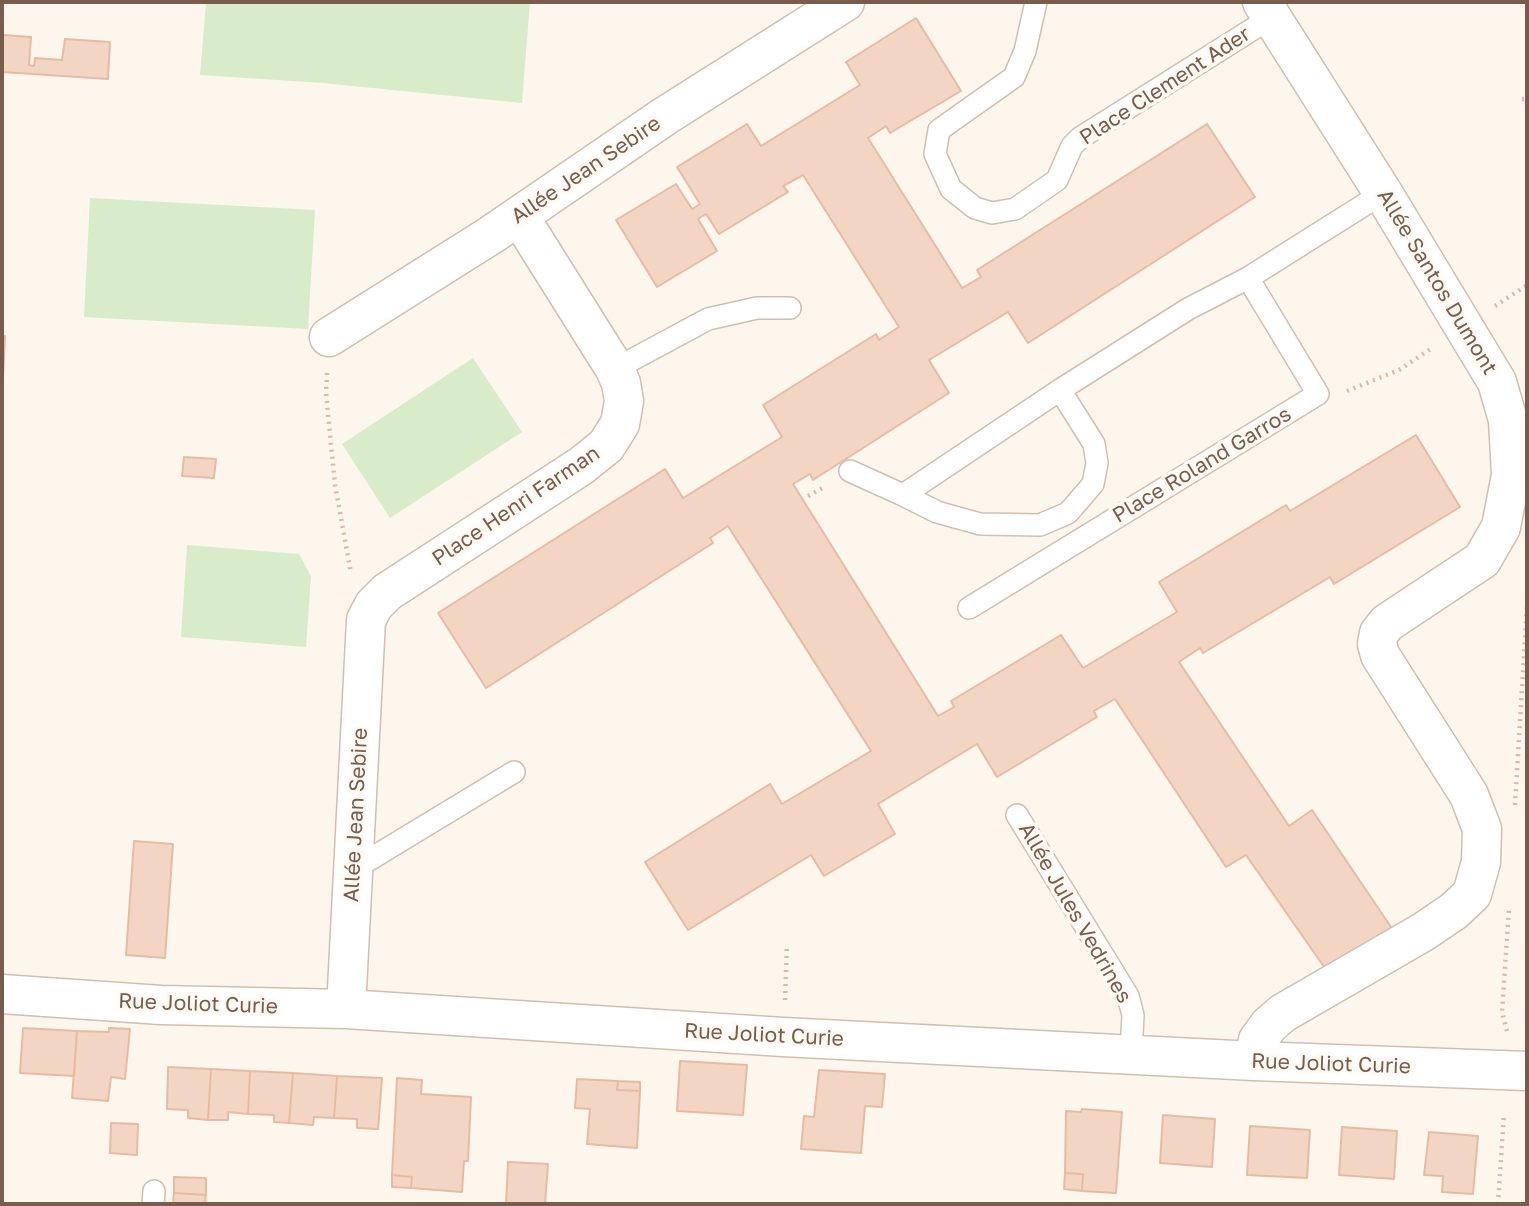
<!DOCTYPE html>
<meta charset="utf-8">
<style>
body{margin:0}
#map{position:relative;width:1529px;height:1206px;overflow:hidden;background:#fdf6ec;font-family:"Golos Text",sans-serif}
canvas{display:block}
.frame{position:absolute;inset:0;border:4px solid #7a5c4d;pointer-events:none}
</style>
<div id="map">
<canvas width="1529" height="1206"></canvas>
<div class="frame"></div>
</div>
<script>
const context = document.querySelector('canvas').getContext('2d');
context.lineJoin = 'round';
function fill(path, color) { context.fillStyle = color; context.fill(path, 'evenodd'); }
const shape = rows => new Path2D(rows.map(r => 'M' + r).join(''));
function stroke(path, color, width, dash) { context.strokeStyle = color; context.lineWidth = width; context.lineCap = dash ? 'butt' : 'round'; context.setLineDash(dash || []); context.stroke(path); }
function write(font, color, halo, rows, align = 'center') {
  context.font = font + ' "Golos Text",sans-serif'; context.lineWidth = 7; context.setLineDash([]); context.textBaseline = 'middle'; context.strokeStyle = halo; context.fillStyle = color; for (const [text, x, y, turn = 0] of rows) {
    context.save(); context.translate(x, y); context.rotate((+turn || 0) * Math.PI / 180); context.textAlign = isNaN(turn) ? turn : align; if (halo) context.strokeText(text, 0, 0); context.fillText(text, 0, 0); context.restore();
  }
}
fill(shape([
 [206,2,530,2,522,103,323,83,200,75],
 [90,198,315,210,308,329,84,317],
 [473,358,522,432,390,518,342,444],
 [187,545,299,554,311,576,306,647,181,637]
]), '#d8ecc9');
const building = shape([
 [916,18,961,91,890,133,886,126,868,138,962,288,981,277,977,270,1207,124,1255,197,1028,343,1008,312,929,360,949,393,813,480,810,474,793,484,938,716,954,707,951,701,1061,635,1083,668,1177,612,1159,582,1286,505,1290,511,1416,435,1460,507,1334,584,1330,577,1203,653,1200,648,1179,662,1289,826,1312,810,1393,930,1329,974,1246,855,1226,867,1115,699,1094,711,1097,717,997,777,977,744,878,804,895,834,824,876,811,855,688,930,645,862,770,784,782,804,871,751,728,526,710,538,713,543,486,688,438,613,665,469,683,498,782,437,763,405,876,334,879,340,899,327,803,175,783,186,788,192,719,234,706,214,698,219,717,251,657,287,616,220,676,184,692,209,700,204,677,167,747,124,761,146,860,85,846,62,916,18],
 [3,35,31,37,29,65,34,66,35,58,62,60,65,39,110,42,108,79,2,72,3,35],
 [2,336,5,336,2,399,2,336],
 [184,457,216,459,214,478,182,476,184,457],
 [134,841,173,844,165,958,126,955,134,841],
 [23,1028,77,1031,74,1076,20,1073,23,1028],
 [109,1028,130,1029,125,1079,111,1077,108,1101,72,1098,77,1031,109,1032,109,1028],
 [680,1061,747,1065,743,1115,677,1111,680,1061],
 [168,1067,211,1069,208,1120,188,1118,188,1110,167,1109,168,1067],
 [211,1069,250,1071,248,1114,228,1112,228,1120,208,1120,211,1069],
 [819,1070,885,1074,882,1107,865,1106,861,1153,801,1149,804,1116,814,1117,819,1070],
 [250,1071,293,1073,289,1123,274,1122,274,1115,248,1114,250,1071],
 [293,1073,337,1076,334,1118,314,1117,313,1125,289,1123,293,1073],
 [337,1076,382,1078,378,1129,357,1128,357,1119,334,1118,337,1076],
 [397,1078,422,1080,421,1094,471,1097,468,1161,464,1161,462,1192,411,1188,412,1177,392,1175,397,1078],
 [577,1079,618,1081,617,1090,640,1091,637,1148,587,1144,590,1109,575,1108,577,1079],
 [618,1081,640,1082,640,1091,617,1090,618,1081],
 [1082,1109,1122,1112,1116,1193,1082,1191,1083,1174,1065,1173,1066,1111,1081,1112,1082,1109],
 [1163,1115,1215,1119,1212,1167,1160,1163,1163,1115],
 [111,1123,138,1124,137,1155,110,1153,111,1123],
 [1250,1126,1310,1130,1307,1178,1247,1175,1250,1126],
 [1342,1127,1397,1131,1394,1179,1339,1175,1342,1127],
 [1429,1132,1478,1136,1473,1194,1442,1192,1443,1176,1424,1175,1429,1132],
 [508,1162,548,1164,545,1204,506,1204,508,1162],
 [1065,1173,1083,1174,1082,1191,1064,1189,1065,1173],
 [392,1175,412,1177,411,1188,392,1187,392,1175],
 [174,1177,206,1178,206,1195,174,1193,174,1177],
 [174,1193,206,1195,205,1204,173,1204,174,1193]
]);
fill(building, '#f3d5c3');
stroke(building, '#e6bba3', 2);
const service = shape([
 [1036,2,1025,51,1014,77,939,130,935,154,951,189,975,208,992,213,1015,209,1057,180,1072,146,1080,138,1272,17],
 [615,369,708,319,757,308,790,308],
 [850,471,903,495,1060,390,1188,309,1248,278,1383,193],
 [903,495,937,512,980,524,1040,525,1068,513,1093,484,1097,463,1094,444,1060,390],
 [969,608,1318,394,1248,278],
 [1017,815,1128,996,1133,1015,1131,1053],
 [354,869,514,772],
 [153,1204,154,1191]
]);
const minor = shape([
 [329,337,491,235,665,116,845,2],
 [2,994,161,1005,346,1009,783,1037,1254,1061,1527,1071],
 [346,1009,366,620,374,605,387,592,581,466,606,446,620,424,624,401,621,383,615,369,519,216],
 [1254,1061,1258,1040,1269,1025,1283,1013,1423,932,1454,911,1472,894,1481,862,1482,829,1469,795,1380,655,1377,644,1379,633,1387,623,1482,560,1501,527,1511,475,1508,420,1497,382,1383,193,1262,2]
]);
stroke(service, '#d1beb0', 24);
stroke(minor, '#d1beb0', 41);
stroke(shape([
 [1522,99,1527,99],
 [1495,306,1527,285],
 [327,373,326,393,335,485,351,573],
 [1347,391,1399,370,1432,348],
 [808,496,826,486],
 [1515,805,1527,606],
 [785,1000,787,945],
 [1507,1031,1502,1012,1509,908],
 [1498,1204,1504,1114]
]), '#d9b8a5', 4.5, [2, 5]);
stroke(service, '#fff', 21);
stroke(minor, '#fff', 38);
write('21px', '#7a5c4d', '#fffaf3', [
 ["Place Clement Ader",1165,86,-33],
 ["Allée Jean Sebire",586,170,-34],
 ["Allée Santos Dumont",1437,282,59],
 ["Place Roland Garros",1202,465,-31],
 ["Place Henri Farman",516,506,-34],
 ["Allée Jean Sebire",356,815,-87],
 ["Allée Jules Vedrines",1075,913,60],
 ["Rue Joliot Curie",198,1004,2],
 ["Rue Joliot Curie",764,1035,3],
 ["Rue Joliot Curie",1331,1064,2]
]);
</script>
